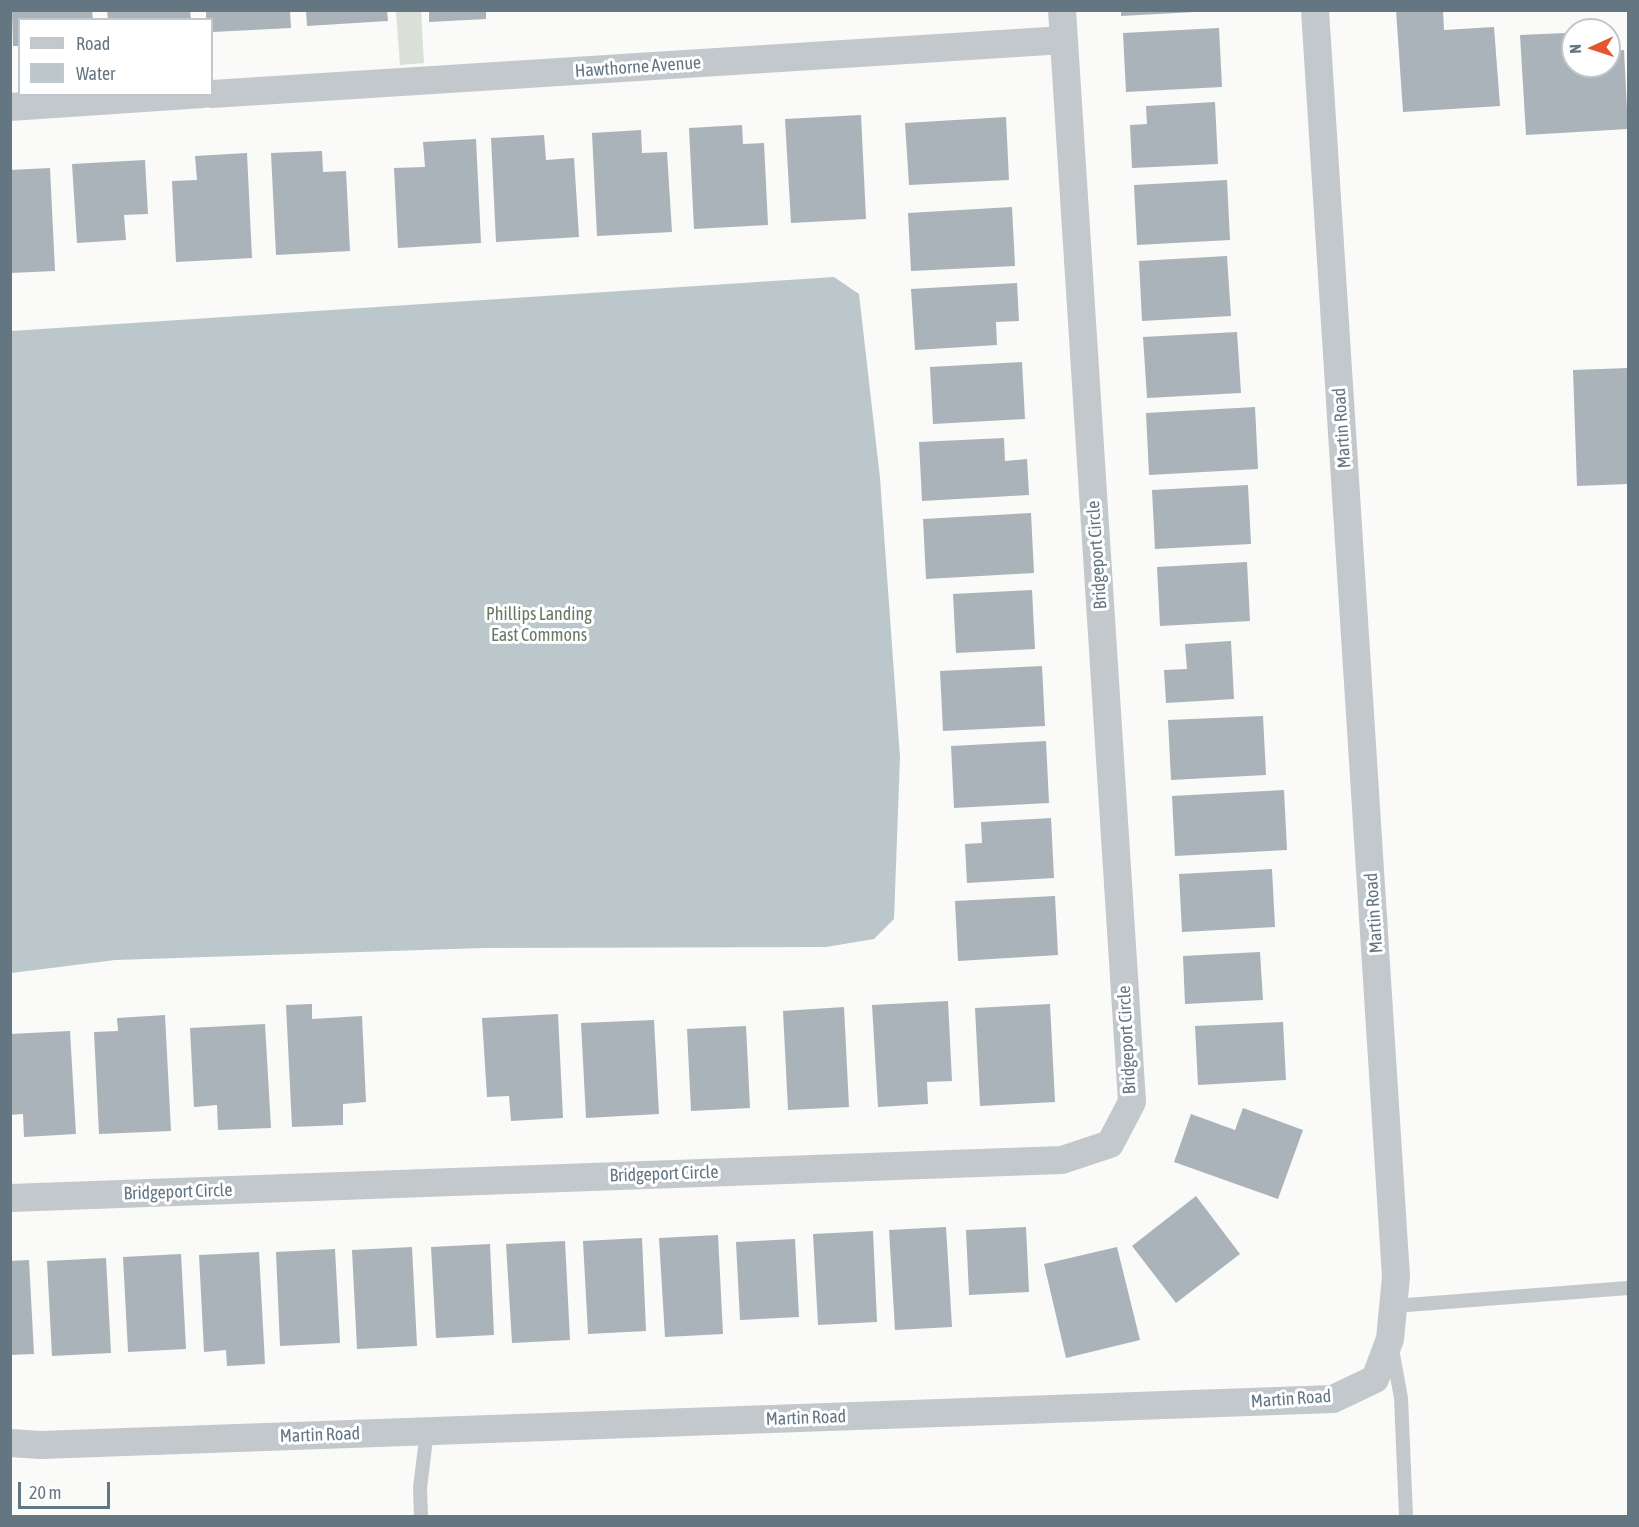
<!DOCTYPE html>
<style>
body{margin:0}
#map{position:relative;width:1639px;height:1527px;overflow:hidden;background:#fafaf8;font-family:"Asap Condensed",sans-serif}
canvas{display:block}
.frame{position:absolute;inset:0;border:12px solid #657683;pointer-events:none}
.legend{position:absolute;left:18px;top:18px;width:195px;height:78px;box-sizing:border-box;background:#fff;border:2px solid #c1c8cd;margin:0;padding:8px 10px;list-style:none;font-size:18px;color:#657683}
.legend li{display:flex;align-items:center;gap:12px;height:30px}
.legend b{width:30px;border:2px solid #c1c8cd}
.north{position:absolute;left:1561px;top:18px;width:60px;height:60px;box-sizing:border-box;background:#fff;border:2px solid #c1c8cd;border-radius:50%;rotate:267deg;font-size:16px;font-weight:700;line-height:24px;text-align:center;color:#657683}
.north::after{content:'';display:block;margin:auto;width:21px;height:27px;background:#e4572e;clip-path:polygon(50% 0,100% 100%,50% 72%,0 100%)}
.scale{position:absolute;left:18px;top:1482px;width:92px;height:27px;box-sizing:border-box;border:3px solid #657683;border-top:0;padding-left:8px;font-size:18px;line-height:21px;white-space:nowrap;color:#657683;-webkit-text-stroke:4px #fff;paint-order:stroke}
</style>
<div id="map">
<canvas width="1639" height="1527"></canvas>
<div class="frame"></div>
<ul class="legend">
<li><b style="height:8px;background:#c3c8cc"></b>Road</li>
<li><b style="height:16px;background:#bbc7cb"></b>Water</li>
</ul>
<div class="north">N</div>
<div class="scale">20 m</div>
</div>
<script>
const context = document.querySelector('canvas').getContext('2d');
context.lineJoin = 'round';
function fill(path, color) { context.fillStyle = color; context.fill(path, 'evenodd'); }
const shape = rows => new Path2D(rows.map(r => 'M' + r).join(''));
function stroke(path, color, width, dash) { context.strokeStyle = color; context.lineWidth = width; context.lineCap = dash ? 'butt' : 'round'; context.setLineDash(dash || []); context.stroke(path); }
function write(font, color, halo, rows, align = 'center') {
  context.font = font + ' "Asap Condensed",sans-serif'; context.lineWidth = 6; context.setLineDash([]); context.textBaseline = 'middle'; context.strokeStyle = halo; context.fillStyle = color; for (const [text, x, y, turn = 0] of rows) {
    context.save(); context.translate(x, y); context.rotate((+turn || 0) * Math.PI / 180); context.textAlign = isNaN(turn) ? turn : align; if (halo) context.strokeText(text, 0, 0); context.fillText(text, 0, 0); context.restore();
  }
}
fill(shape([
 [396,11,421,11,424,63,400,65]
]), '#dadfd7');
fill(shape([
 [834,277,859,294,880,478,900,757,894,919,874,939,826,947,484,948,115,960,11,973,11,331]
]), '#bbc7cb');
fill(shape([
 [12,10,92,10,93,20,20,20,20,46,13,46],
 [107,10,190,10,191,20,108,20],
 [206,10,290,10,291,28,212,32,212,20,206,20],
 [306,10,387,10,388,21,307,26],
 [429,10,486,10,486,19,429,22],
 [1121,10,1195,10,1195,12,1121,16],
 [1396,10,1443,10,1444,30,1494,27,1500,106,1403,112],
 [1219,28,1222,87,1126,92,1123,33],
 [1566,33,1567,53,1573,53,1573,66,1609,66,1609,51,1624,50,1628,129,1526,135,1520,35],
 [1215,102,1218,164,1132,168,1130,125,1147,124,1146,106],
 [861,115,866,219,791,223,785,119],
 [1006,117,1009,180,909,185,905,123],
 [742,125,743,144,764,143,768,225,694,229,689,128],
 [641,130,642,153,667,152,672,232,597,236,592,133],
 [544,135,546,160,574,158,579,237,496,242,491,138],
 [476,139,481,243,398,248,394,168,425,167,423,142],
 [322,151,323,172,346,171,350,251,276,255,271,153],
 [247,153,252,258,176,262,172,181,197,180,195,156],
 [145,160,148,214,124,215,126,240,77,243,72,164],
 [50,168,55,271,10,273,10,170],
 [1227,180,1230,240,1137,245,1134,185],
 [1012,207,1015,266,911,271,908,213],
 [1227,256,1231,316,1142,321,1139,261],
 [1017,283,1019,321,996,322,997,345,915,350,911,289],
 [1237,332,1241,393,1147,398,1143,337],
 [1022,362,1025,419,933,424,930,367],
 [1628,368,1628,484,1577,486,1573,370],
 [1255,407,1258,469,1149,475,1146,413],
 [1004,438,1005,461,1027,459,1029,495,922,501,919,442],
 [1248,485,1251,544,1155,549,1152,490],
 [1031,513,1034,573,926,579,923,519],
 [1247,562,1250,621,1160,626,1157,567],
 [1032,590,1035,649,956,653,953,594],
 [1231,641,1234,699,1166,703,1164,670,1187,669,1185,644],
 [1042,666,1045,726,943,731,940,671],
 [1263,716,1266,775,1171,780,1168,720],
 [1046,741,1049,803,954,808,951,746],
 [1284,790,1287,850,1175,856,1172,796],
 [1051,818,1054,878,967,883,965,844,982,843,981,822],
 [1272,869,1275,927,1182,932,1179,874],
 [1055,896,1058,955,958,961,955,901],
 [1260,952,1263,1000,1185,1004,1183,956],
 [948,1001,952,1081,927,1082,928,1104,878,1107,872,1005],
 [312,1004,312,1019,362,1016,366,1102,343,1104,343,1125,292,1127,286,1005],
 [1050,1004,1055,1102,980,1106,975,1008],
 [844,1007,849,1107,788,1110,783,1011],
 [558,1014,563,1118,511,1121,509,1096,487,1097,482,1018],
 [165,1015,171,1131,99,1134,94,1032,118,1031,117,1018],
 [654,1020,659,1114,586,1118,581,1023],
 [1283,1022,1286,1080,1198,1085,1195,1026],
 [265,1024,271,1128,218,1130,217,1105,194,1107,190,1028],
 [746,1026,750,1108,691,1111,687,1029],
 [70,1031,76,1134,24,1137,23,1114,10,1115,10,1034],
 [1243,1108,1303,1130,1278,1199,1174,1162,1191,1114,1235,1130],
 [1196,1196,1240,1254,1176,1303,1132,1246],
 [946,1227,952,1327,895,1330,889,1230],
 [1026,1227,1029,1292,969,1295,966,1230],
 [873,1231,877,1322,818,1325,813,1234],
 [718,1235,723,1334,665,1337,659,1238],
 [642,1238,646,1331,588,1334,583,1241],
 [795,1239,799,1317,740,1320,736,1242],
 [565,1241,570,1340,512,1343,506,1244],
 [490,1244,494,1335,436,1338,431,1247],
 [412,1247,417,1346,357,1349,352,1250],
 [1117,1247,1140,1340,1066,1358,1044,1264],
 [335,1249,340,1343,280,1346,276,1252],
 [259,1252,265,1364,227,1366,226,1350,204,1352,199,1255],
 [181,1254,186,1349,128,1352,123,1257],
 [106,1258,111,1353,52,1356,47,1261],
 [29,1260,34,1354,10,1355,10,1261]
]), '#aab3b9');
stroke(shape([
 [1394,1306,1628,1288],
 [1392,1349,1401,1398,1406,1516],
 [421,1516,420,1488,427,1431]
]), '#c3c8cc', 14);
stroke(shape([
 [212,94,1064,40],
 [10,107,203,94],
 [10,1198,1062,1160,1110,1144,1132,1102,1062,10],
 [10,1443,41,1445,1333,1399,1375,1379,1390,1339,1396,1277,1315,10]
]), '#c3c8cc', 28);
write('18px', '#657683', '#fff', [
 ["Hawthorne Avenue",638,67,-4],
 ["Martin Road",1342,428,-94],
 ["Bridgeport Circle",1097,555,-94],
 ["Martin Road",1374,913,-94],
 ["Bridgeport Circle",1127,1040,-93],
 ["Bridgeport Circle",664,1174,-2],
 ["Bridgeport Circle",178,1192,-2],
 ["Martin Road",1291,1399,-4],
 ["Martin Road",806,1418,-2],
 ["Martin Road",320,1435,-2]
]);
write('18px', '#687a64', '#fff', [
 ["Phillips Landing",539,614],
 ["East Commons",539,635]
]);
</script>
